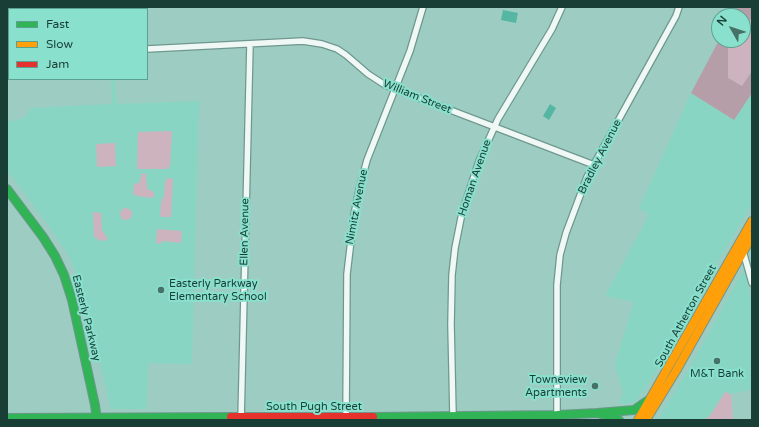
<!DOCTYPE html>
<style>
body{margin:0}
#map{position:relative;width:759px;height:427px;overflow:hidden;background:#9dcdc2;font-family:"Varela Round",sans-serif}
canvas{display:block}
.frame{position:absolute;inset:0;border:8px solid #183e36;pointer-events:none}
.legend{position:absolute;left:8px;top:8px;width:140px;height:72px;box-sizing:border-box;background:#89e1cd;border:1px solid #5ca091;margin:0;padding:5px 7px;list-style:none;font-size:12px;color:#183e36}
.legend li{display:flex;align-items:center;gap:8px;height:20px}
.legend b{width:20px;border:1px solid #5ca091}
.north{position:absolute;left:711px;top:8px;width:40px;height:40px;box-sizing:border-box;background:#89e1cd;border:1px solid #5ca091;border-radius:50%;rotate:309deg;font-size:11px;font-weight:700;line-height:16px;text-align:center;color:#183e36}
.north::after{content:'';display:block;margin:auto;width:14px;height:18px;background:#477067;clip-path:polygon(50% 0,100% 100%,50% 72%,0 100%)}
</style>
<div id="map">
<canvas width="759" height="427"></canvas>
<div class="frame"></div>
<ul class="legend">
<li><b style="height:5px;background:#30b455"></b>Fast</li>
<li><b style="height:5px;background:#ff9f0a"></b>Slow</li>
<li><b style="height:5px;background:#e5322d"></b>Jam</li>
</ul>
<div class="north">N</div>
</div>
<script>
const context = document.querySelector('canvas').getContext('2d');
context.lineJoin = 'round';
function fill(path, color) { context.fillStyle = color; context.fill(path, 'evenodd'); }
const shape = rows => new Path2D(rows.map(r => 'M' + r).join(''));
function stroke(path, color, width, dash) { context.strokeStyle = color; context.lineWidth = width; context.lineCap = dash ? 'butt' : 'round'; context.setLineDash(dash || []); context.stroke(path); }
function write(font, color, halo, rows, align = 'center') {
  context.font = font + ' "Varela Round",sans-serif'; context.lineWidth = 4; context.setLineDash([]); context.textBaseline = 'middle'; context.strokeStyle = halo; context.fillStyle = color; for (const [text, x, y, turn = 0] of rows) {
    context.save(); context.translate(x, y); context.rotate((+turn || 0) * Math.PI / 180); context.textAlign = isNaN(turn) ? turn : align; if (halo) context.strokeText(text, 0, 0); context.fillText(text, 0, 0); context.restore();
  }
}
fill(shape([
 [111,79,115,79,117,104,199,101,192,364,148,363,147,409,111,409,83,288,76,272,68,254,49,226,7,170,7,116,11,122,26,117,30,108,112,104],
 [691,93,734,120,752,93,752,204,707,280,653,377,635,402,628,404,619,403,623,393,615,364,634,302,605,296,649,215,639,208],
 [742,273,746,274,752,305,752,389,731,394,725,392,709,417,702,420,657,420,690,367]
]), '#88d5c4');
fill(shape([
 [752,18,752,71,742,86,728,78,728,45,731,40,743,40,743,26],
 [172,131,170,166,167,169,137,169,138,132],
 [115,143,116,166,97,167,96,144],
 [142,173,146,174,147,189,154,192,154,196,152,198,137,196,133,194,134,184,139,183],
 [167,178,173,179,171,217,163,217,160,216,161,203,163,197,164,196,165,182],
 '120 214a6 6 0 1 1 12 0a6 6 0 1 1-12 0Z',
 [93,212,101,213,102,230,107,237,107,240,101,241,94,237],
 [157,229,182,231,181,243,162,241,161,244,156,243],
 [725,392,731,394,733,420,702,420,709,417]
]), '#ccb3be');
fill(shape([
 [732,7,752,7,752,18,743,26,743,16,729,16],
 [719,40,731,40,728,45,728,78,742,86,752,71,752,93,734,120,691,93]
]), '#b69ea9');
fill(shape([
 [503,10,518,13,516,23,501,20],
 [550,104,556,108,549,120,543,116]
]), '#54b6a3');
const street = shape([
 [147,49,303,41,322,44,337,49,346,55,368,74,385,85,594,165],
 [7,68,9,67],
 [743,251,752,283],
 [557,415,557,285,560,255,566,233,587,177,676,16,679,7],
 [453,416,451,324,452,275,455,248,462,213,479,161,498,119,552,29,562,7],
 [346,417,347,274,354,215,359,190,367,160,410,51,423,7],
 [241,420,250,44]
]);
const fast = shape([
 [7,189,43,237,55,256,64,275,72,300,95,405,97,420],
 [597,413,634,410,647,401],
 [373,417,557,415,597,413,611,416,619,420],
 [7,418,231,417]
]);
const slow = shape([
 [638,420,752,221],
 [646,420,676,371,752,236]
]);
const jam = shape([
 [231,417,373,417]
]);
stroke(street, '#6f978e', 8);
stroke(fast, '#6f978e', 10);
stroke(slow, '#6f978e', 10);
stroke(jam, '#6f978e', 10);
stroke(street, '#f0f8f6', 5.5);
stroke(fast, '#30b455', 8);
stroke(slow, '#ff9f0a', 8);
stroke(jam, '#e5322d', 8);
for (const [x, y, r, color] of [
 [161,290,4,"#477067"],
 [717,361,4,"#477067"],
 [595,386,4,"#477067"]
]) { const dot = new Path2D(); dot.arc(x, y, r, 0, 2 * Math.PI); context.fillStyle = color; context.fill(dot); stroke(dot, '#89e1cd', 1.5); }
write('11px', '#183e36', '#89e1cd', [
 ["William Street",417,97,22],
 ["Bradley Avenue",600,157,-63],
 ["Homan Avenue",475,178,-71],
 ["Nimitz Avenue",357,207,-79],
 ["Ellen Avenue",245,232,-89],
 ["South Atherton Street",686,316,-61],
 ["Easterly Parkway",86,318,76],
 ["South Pugh Street",314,407]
]);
write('11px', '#183e36', '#89e1cd', [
 ["Easterly Parkway",169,284],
 ["Elementary School",169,297],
 ["M&T Bank",717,374,"center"],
 ["Towneview",587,380,"right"],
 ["Apartments",587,393,"right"]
], 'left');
</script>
